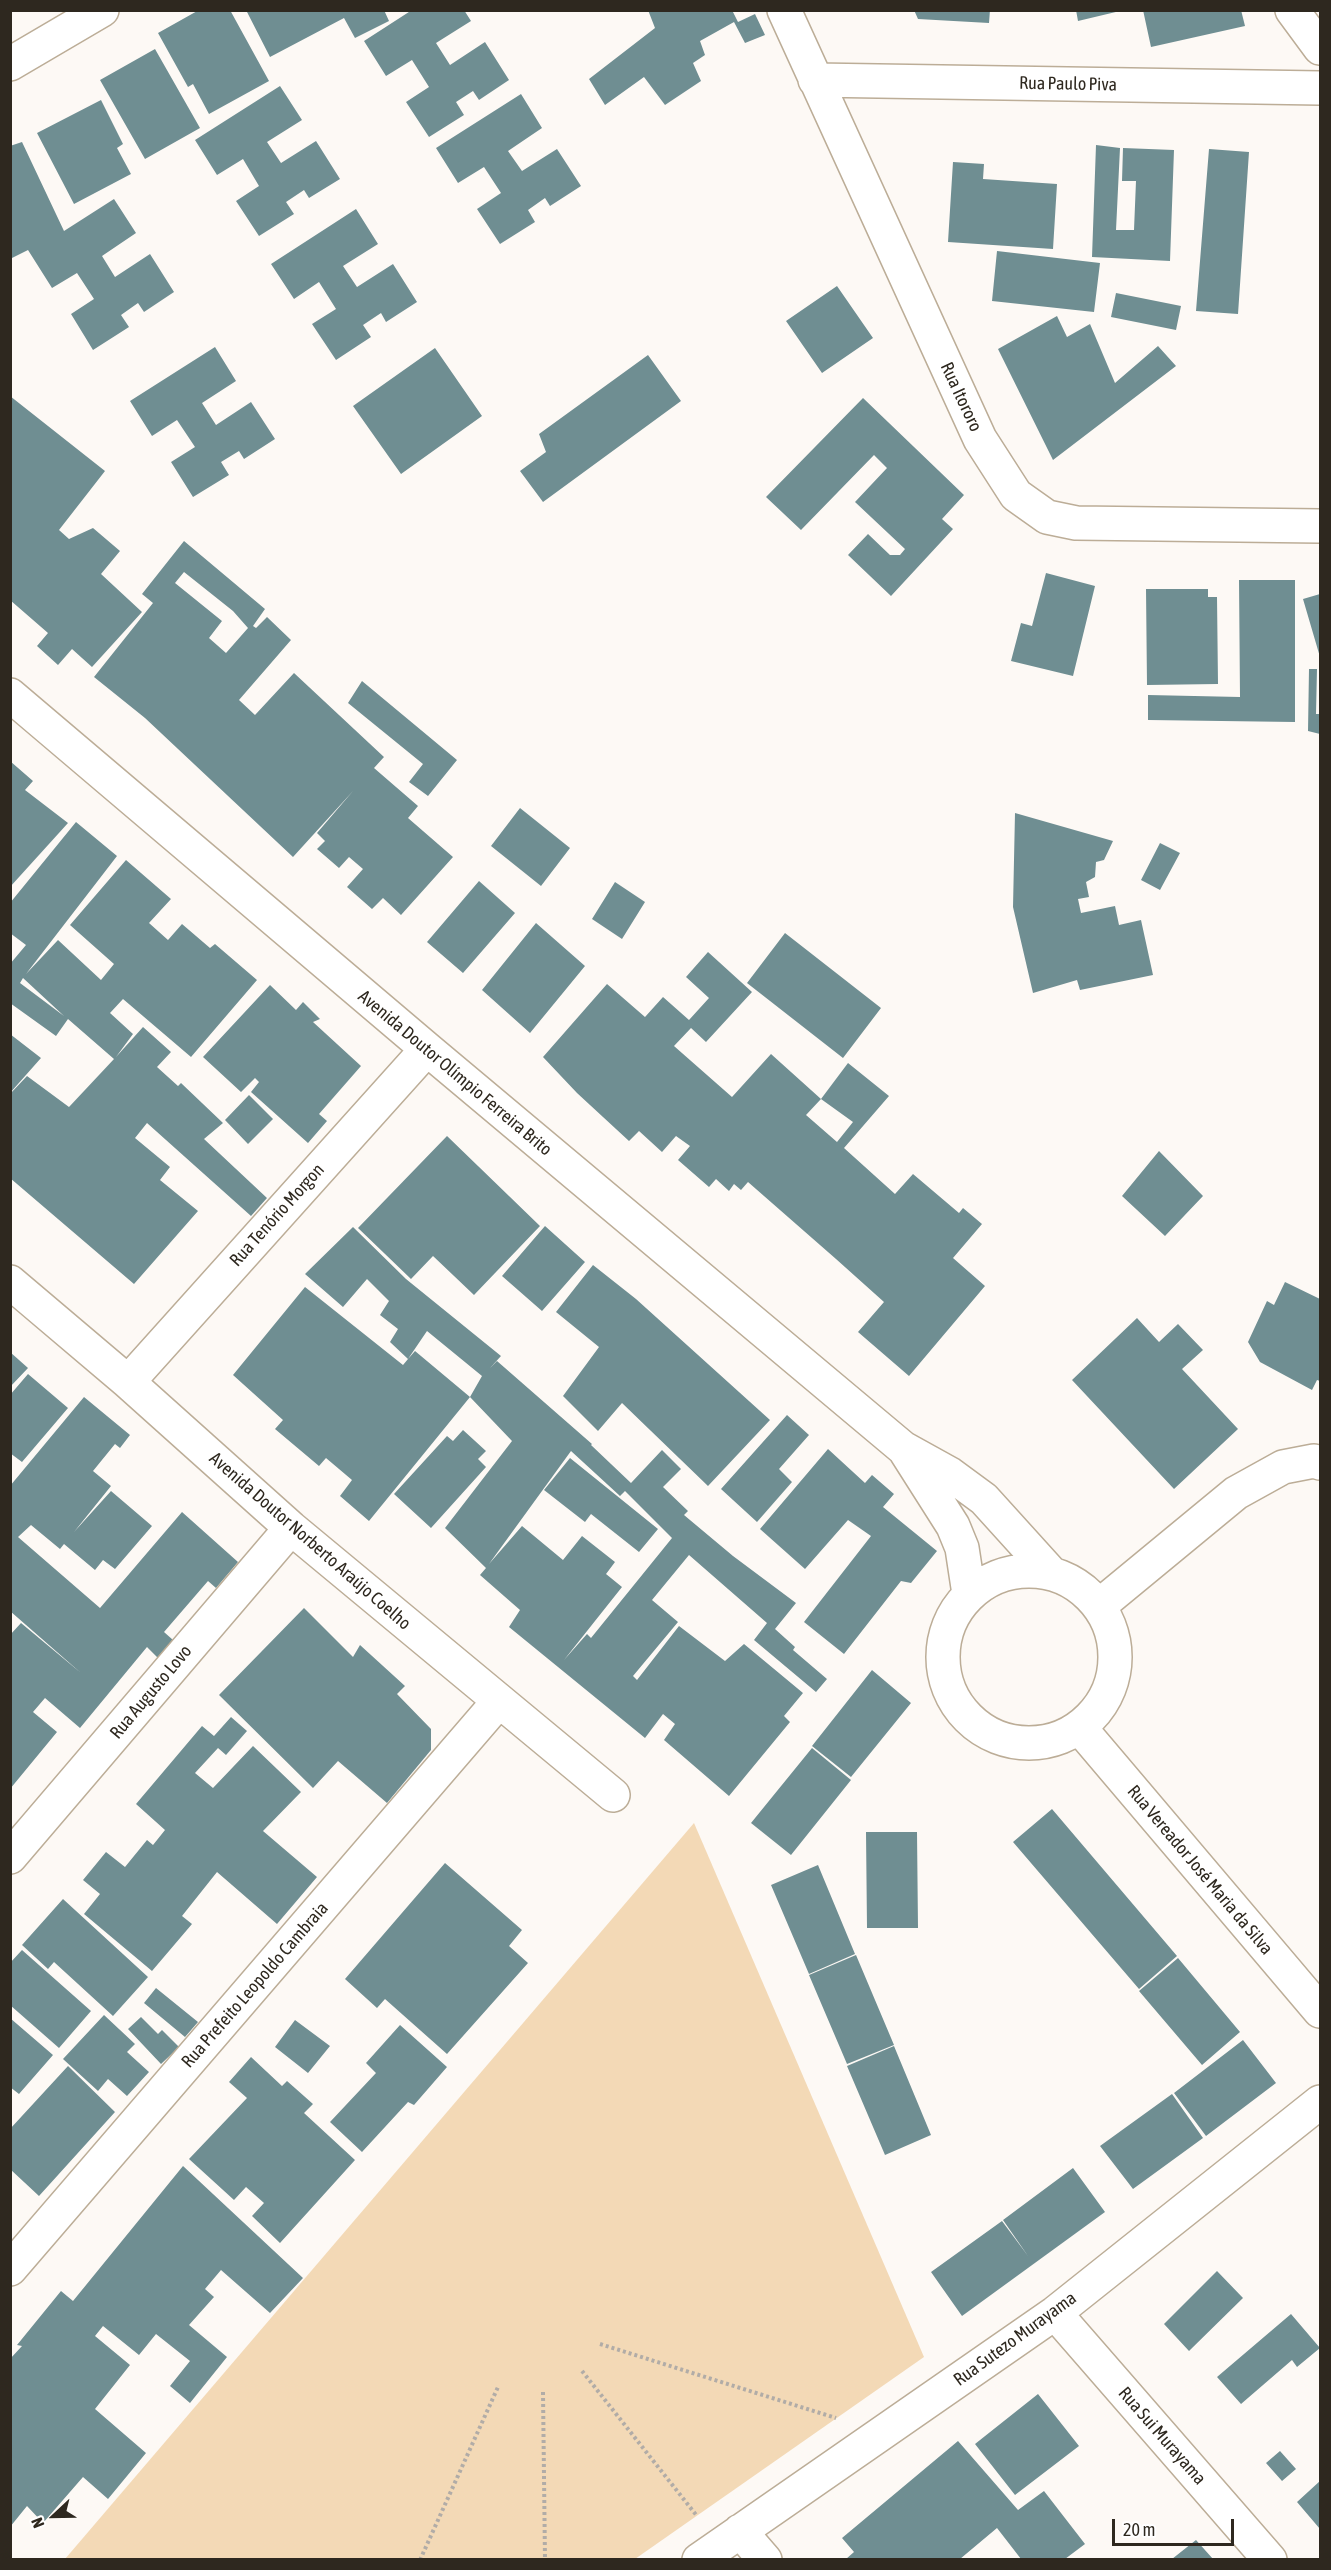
<!DOCTYPE html>
<meta charset="utf-8">
<style>
body{margin:0}
#map{position:relative;width:1331px;height:2570px;overflow:hidden;background:#fdf9f5;font-family:"Asap Condensed",sans-serif}
canvas{display:block}
.frame{position:absolute;inset:0;border:12px solid #2e281f;pointer-events:none}
.north{position:absolute;left:24px;top:2486px;width:60px;height:60px;-webkit-text-stroke:4px #fff;paint-order:stroke;rotate:248deg;font-size:16px;font-weight:700;line-height:24px;text-align:center;color:#2e281f}
.north::after{content:'';display:block;margin:auto;width:21px;height:27px;background:#2e281f;clip-path:polygon(50% 0,100% 100%,50% 72%,0 100%)}
.scale{position:absolute;left:1112px;top:2519px;width:122px;height:27px;box-sizing:border-box;border:3px solid #2e281f;border-top:0;padding-left:8px;font-size:18px;line-height:21px;white-space:nowrap;color:#2e281f;-webkit-text-stroke:4px #fff;paint-order:stroke}
</style>
<div id="map">
<canvas width="1331" height="2570"></canvas>
<div class="frame"></div>
<div class="north">N</div>
<div class="scale">20 m</div>
</div>
<script>
const context = document.querySelector('canvas').getContext('2d');
context.lineJoin = 'round';
function fill(path, color) { context.fillStyle = color; context.fill(path, 'evenodd'); }
const shape = rows => new Path2D(rows.map(r => 'M' + r).join(''));
function stroke(path, color, width, dash) { context.strokeStyle = color; context.lineWidth = width; context.lineCap = dash ? 'butt' : 'round'; context.setLineDash(dash || []); context.stroke(path); }
function write(font, color, halo, rows, align = 'center') {
  context.font = font + ' "Asap Condensed",sans-serif'; context.lineWidth = 4.5; context.setLineDash([]); context.textBaseline = 'middle'; context.strokeStyle = halo; context.fillStyle = color; for (const [text, x, y, turn = 0] of rows) {
    context.save(); context.translate(x, y); context.rotate((+turn || 0) * Math.PI / 180); context.textAlign = isNaN(turn) ? turn : align; if (halo) context.strokeText(text, 0, 0); context.fillText(text, 0, 0); context.restore();
  }
}
fill(shape([
 [694,1823,924,2357,635,2559,65,2559]
]), '#f3d9b6');
fill(shape([
 [199,10,230,10,269,81,209,114,193,84,188,87,158,33],
 [246,10,384,10,389,21,355,38,344,18,270,57],
 [412,10,464,10,471,21,436,43,450,65,485,42,509,80,479,100,473,91,456,102,464,115,429,137,406,102,429,87,412,60,386,76,364,41],
 [648,10,732,10,738,22,755,14,765,35,745,43,734,22,700,41,705,55,693,63,701,81,665,105,644,77,605,105,589,79,655,28],
 [914,10,990,10,989,23,918,19],
 [1076,10,1120,10,1120,11,1078,21],
 [1143,10,1241,10,1245,26,1151,47],
 [155,49,200,128,145,159,100,80],
 [280,86,302,120,267,142,281,163,316,141,340,179,309,198,304,190,286,202,294,214,259,236,236,201,259,186,243,159,217,175,195,140],
 [521,94,542,128,508,151,522,171,557,149,581,186,550,206,545,198,528,210,535,222,500,244,477,209,501,193,484,167,458,183,436,148],
 [101,100,123,144,117,148,131,174,74,204,37,133],
 [22,142,64,231,114,199,136,233,102,256,115,277,150,254,174,292,144,312,138,303,121,315,129,327,93,350,71,314,94,299,77,273,52,288,28,250,10,259,10,146],
 [1096,145,1120,148,1116,230,1134,230,1136,181,1122,181,1123,148,1174,150,1170,261,1092,257],
 [1209,149,1249,152,1238,314,1196,311],
 [953,162,984,164,983,179,1057,184,1053,249,948,242],
 [356,209,378,244,343,266,357,287,393,264,417,302,386,322,381,313,363,325,371,337,336,360,312,324,336,309,319,282,294,299,271,264],
 [997,251,1100,263,1094,312,992,301],
 [837,286,873,338,822,373,786,321],
 [1116,293,1181,306,1176,330,1111,317],
 [1057,316,1067,337,1090,324,1115,383,1158,346,1176,366,1053,460,998,349],
 [215,347,236,381,202,403,216,425,251,402,275,439,244,459,239,451,221,462,229,475,193,497,171,462,195,447,177,420,152,436,130,401],
 [435,348,482,416,401,474,353,406],
 [648,355,681,401,543,502,520,471,546,452,539,434],
 [10,396,105,471,59,530,69,539,93,528,120,551,101,574,142,612,92,667,72,649,58,665,37,646,48,633,10,600],
 [863,398,964,495,942,519,953,529,891,596,848,555,868,534,890,555,900,555,905,549,855,502,887,468,874,455,801,530,766,497],
 [184,541,265,609,253,626,256,628,267,617,291,640,239,700,255,715,294,673,384,757,374,768,418,806,408,818,453,857,401,915,383,898,372,909,347,887,363,869,349,857,339,868,317,849,325,841,317,833,353,791,293,857,145,718,94,677,153,603,142,594],
 [184,572,233,611,248,628,226,653,209,638,222,621,175,583],
 [1046,573,1095,586,1073,676,1011,661,1021,623,1032,626],
 [1239,580,1295,580,1295,722,1148,720,1148,695,1240,697],
 [1146,589,1208,589,1208,597,1217,597,1218,684,1147,685],
 [1320,594,1320,657,1303,599],
 [1309,669,1317,669,1316,714,1320,714,1320,734,1308,731],
 [362,681,457,760,428,796,409,782,423,764,348,703],
 [10,761,33,781,25,790,68,823,10,887],
 [520,808,570,848,541,886,491,846],
 [1015,813,1113,841,1104,860,1096,862,1095,877,1086,882,1089,897,1078,899,1081,913,1115,906,1119,925,1141,920,1153,975,1080,990,1077,980,1033,993,1013,907],
 [76,822,117,856,26,974,58,940,101,980,114,964,70,925,126,860,171,899,149,923,168,940,182,924,210,948,215,944,257,980,191,1057,123,999,110,1013,133,1034,116,1057,143,1027,171,1052,157,1067,178,1086,181,1083,223,1123,204,1139,267,1198,251,1216,147,1123,135,1138,170,1167,160,1180,198,1211,134,1284,10,1178,10,1094,27,1076,69,1107,114,1059,68,1019,56,1036,10,1003,10,964,26,945,10,933,10,903],
 [23,978,64,1016,20,983],
 [1160,843,1180,853,1160,890,1141,880],
 [479,881,515,913,463,973,427,942],
 [615,882,645,902,622,939,592,919],
 [536,923,585,966,530,1033,482,990],
 [785,933,881,1008,843,1058,747,983],
 [708,952,752,992,706,1042,691,1028,674,1046,732,1097,771,1054,821,1099,806,1115,837,1142,853,1122,821,1099,848,1063,889,1096,844,1148,895,1194,913,1174,959,1213,963,1208,982,1224,953,1258,985,1286,909,1376,858,1332,884,1302,836,1259,748,1182,741,1190,734,1184,729,1191,716,1179,709,1187,678,1160,690,1146,676,1136,662,1152,639,1131,629,1141,577,1093,543,1057,607,984,645,1017,663,997,689,1020,709,998,686,977],
 [270,985,296,1010,303,1002,320,1019,313,1022,361,1066,319,1114,327,1121,308,1143,251,1092,259,1082,255,1078,241,1092,203,1057],
 [10,1034,41,1058,10,1093],
 [249,1095,273,1119,248,1144,225,1120],
 [447,1136,540,1226,474,1295,433,1256,411,1279,358,1228],
 [1159,1151,1203,1196,1165,1236,1122,1196],
 [545,1226,585,1262,542,1311,502,1276],
 [353,1227,406,1279,501,1356,490,1368,497,1361,592,1444,591,1445,631,1483,662,1450,681,1469,663,1487,688,1511,684,1515,733,1556,796,1603,775,1629,795,1647,793,1650,827,1679,816,1692,754,1640,767,1623,689,1555,652,1600,678,1622,633,1676,637,1680,679,1626,725,1661,744,1644,803,1693,784,1716,790,1722,729,1796,664,1740,675,1724,663,1714,645,1738,509,1627,520,1610,480,1575,486,1568,445,1528,512,1441,470,1397,482,1376,427,1331,408,1359,415,1351,470,1397,369,1521,340,1496,352,1480,326,1458,319,1466,275,1429,283,1420,233,1375,305,1287,403,1365,408,1359,390,1342,398,1329,380,1315,389,1301,367,1279,343,1307,305,1274],
 [571,1451,620,1496,625,1491,672,1538,591,1638,587,1634,564,1660,622,1587,606,1574,615,1562,582,1536,563,1560,522,1526,489,1564],
 [593,1265,636,1299,770,1420,708,1486,622,1403,598,1431,563,1396,599,1347,556,1312],
 [1285,1282,1320,1299,1320,1381,1317,1380,1312,1390,1260,1362,1248,1342,1267,1301,1274,1305],
 [1137,1318,1159,1342,1178,1324,1203,1350,1182,1369,1238,1429,1174,1489,1072,1380],
 [10,1352,28,1368,10,1387],
 [28,1374,68,1408,22,1462,10,1453,10,1395],
 [84,1397,130,1435,120,1448,115,1444,93,1471,111,1486,74,1532,111,1491,152,1526,115,1569,103,1560,95,1570,64,1544,60,1549,31,1525,18,1537,100,1608,182,1512,238,1562,216,1588,208,1581,164,1632,173,1640,158,1658,147,1647,80,1728,45,1698,33,1712,57,1732,10,1789,10,1635,21,1623,81,1673,10,1611,10,1486],
 [787,1415,809,1435,779,1469,792,1482,757,1522,721,1489],
 [463,1430,486,1451,478,1459,486,1467,431,1528,394,1494,447,1436,453,1441],
 [828,1449,865,1483,872,1475,894,1494,883,1507,937,1551,911,1583,901,1581,844,1654,804,1622,871,1536,848,1520,805,1569,760,1529],
 [570,1458,658,1529,639,1552,591,1514,585,1522,544,1490],
 [304,1608,353,1657,360,1645,405,1686,397,1694,431,1729,431,1750,387,1803,338,1761,313,1788,219,1695],
 [872,1670,911,1703,851,1777,812,1746],
 [231,1717,247,1731,226,1755,218,1748,195,1773,213,1788,253,1746,301,1792,263,1831,317,1877,277,1924,217,1872,182,1916,192,1924,152,1971,84,1914,100,1894,83,1880,106,1852,125,1867,147,1840,153,1845,165,1830,136,1804,202,1726,214,1736],
 [812,1748,851,1780,791,1855,751,1823],
 [1052,1809,1177,1956,1139,1989,1013,1842],
 [866,1832,917,1832,918,1928,867,1928],
 [445,1863,522,1930,509,1946,528,1963,447,2054,385,1999,377,2008,345,1979],
 [818,1865,855,1954,809,1974,771,1885],
 [63,1899,148,1977,113,2016,54,1962,48,1969,22,1945],
 [22,1950,91,2011,59,2048,10,2005,10,1963],
 [856,1955,894,2045,847,2064,809,1975],
 [1178,1958,1240,2032,1202,2065,1139,1991],
 [156,1988,198,2022,185,2037,144,2003],
 [104,2015,135,2044,127,2052,149,2072,127,2096,108,2079,98,2091,63,2059],
 [141,2017,158,2034,162,2030,179,2047,161,2064,128,2029],
 [10,2018,53,2055,19,2094,10,2087],
 [295,2020,330,2046,308,2073,275,2047],
 [400,2025,447,2067,414,2105,408,2102,362,2152,330,2122,376,2073,366,2063],
 [1243,2040,1276,2083,1206,2136,1174,2093],
 [894,2046,931,2135,885,2155,847,2066],
 [251,2057,282,2086,287,2081,313,2104,304,2113,355,2160,280,2243,252,2216,264,2203,246,2187,234,2200,189,2159,247,2098,229,2082],
 [68,2066,115,2112,39,2196,10,2169,10,2129],
 [1172,2094,1203,2138,1133,2189,1100,2146],
 [183,2166,303,2278,270,2313,221,2270,205,2289,214,2297,189,2325,227,2357,190,2403,170,2386,190,2361,156,2334,139,2355,103,2326,95,2336,130,2365,95,2409,146,2453,108,2499,83,2477,43,2523,27,2506,10,2527,10,2359,22,2346,17,2345,61,2291,73,2301],
 [1073,2168,1105,2212,962,2316,931,2272,1002,2221,1028,2256,1003,2220],
 [1217,2271,1243,2298,1189,2351,1164,2324],
 [1291,2314,1320,2348,1297,2367,1292,2360,1241,2404,1217,2377],
 [1038,2394,1079,2446,1015,2495,975,2444],
 [958,2441,1018,2510,1044,2491,1085,2544,1065,2559,1021,2559,997,2528,960,2559,846,2559,854,2552,842,2538],
 [1280,2451,1296,2469,1282,2481,1266,2463],
 [1320,2481,1320,2529,1297,2502],
 [1196,2540,1213,2559,1172,2559]
]), '#6f8e92');
const minor = shape([
 [784,10,980,439,1016,495,1047,517,1076,523,1320,526],
 [1292,10,1320,48],
 [10,64,102,10],
 [815,80,1320,88],
 [10,695,427,1049,903,1448,950,1474,984,1499,1051,1573],
 [10,1282,128,1382,291,1528,613,1795],
 [128,1382,427,1049],
 [906,1452,953,1526,962,1548,969,1594],
 '943 1657a86 86 0 1 1 172 0a86 86 0 1 1-172 0Z',
 [1099,1606,1236,1493,1283,1467,1314,1461,1320,1463],
 [1080,1728,1320,2011],
 [10,1857,291,1528],
 [10,2269,499,1701],
 [1055,2313,1270,2560],
 [740,2531,765,2560],
 [699,2560,1055,2313,1320,2102]
]);
stroke(minor, '#bcad97', 36);
stroke(shape([
 [600,2344,836,2418],
 [582,2371,697,2516],
 [543,2392,545,2560],
 [420,2560,498,2387]
]), '#b1aca7', 4, [3, 3]);
stroke(minor, '#fff', 33);
write('18px', '#2e281f', '#fff', [
 ["Rua Paulo Piva",1068,84,1],
 ["Rua Itororo",961,397,65],
 ["Avenida Doutor Olímpio Ferreira Brito",455,1073,40],
 ["Rua Tenório Morgon",277,1215,-48],
 ["Avenida Doutor Norberto Araújo Coelho",310,1541,41],
 ["Rua Augusto Lovo",151,1692,-50],
 ["Rua Vereador José Maria da Silva",1200,1870,50],
 ["Rua Prefeito Leopoldo Cambraia",255,1985,-49],
 ["Rua Sutezo Murayama",1015,2339,-36],
 ["Rua Sui Murayama",1162,2436,49]
]);
</script>
